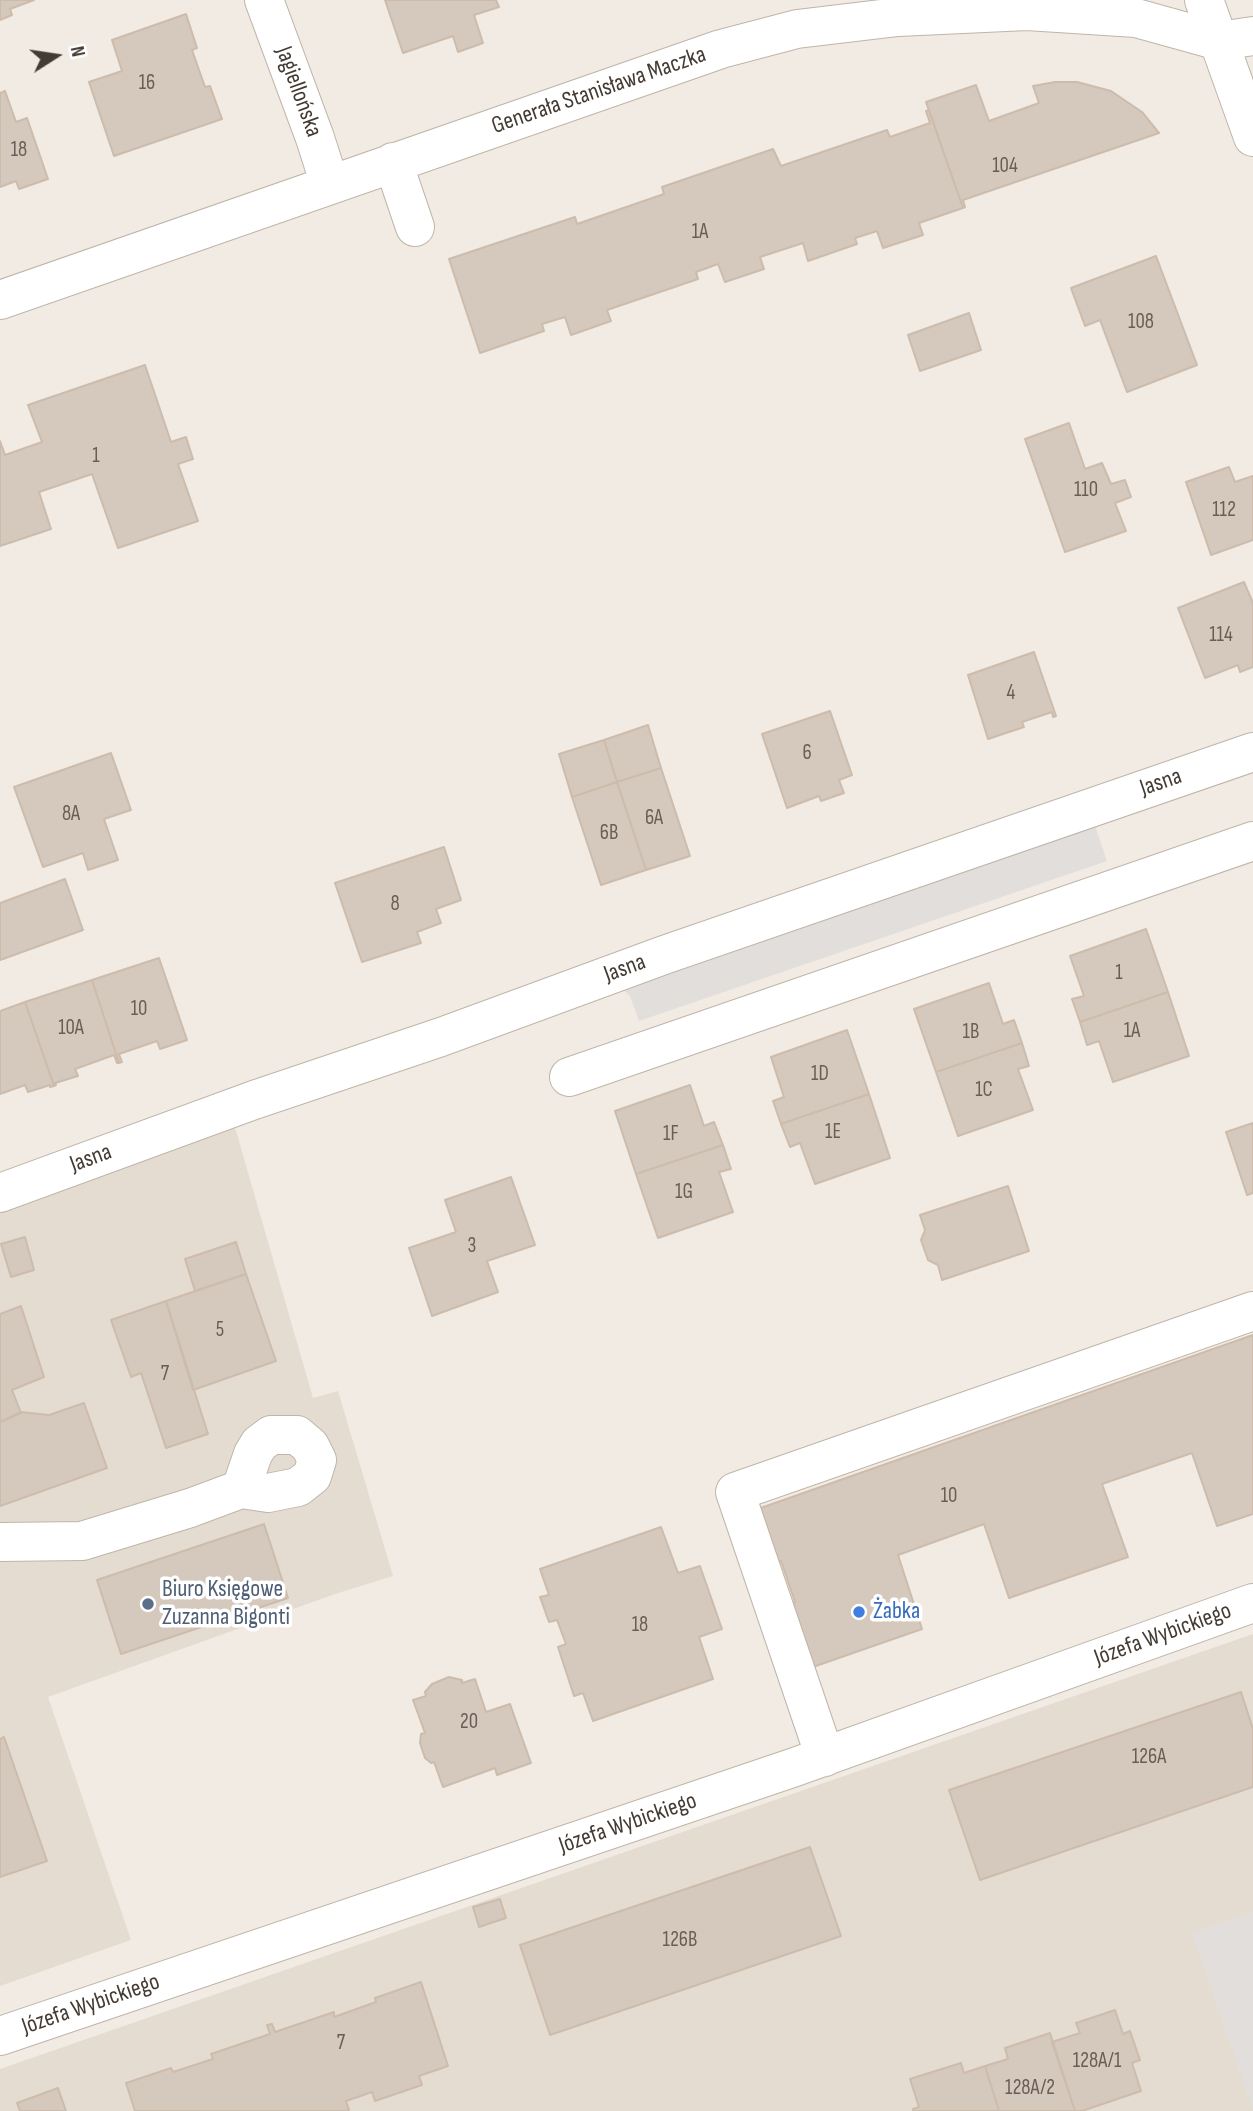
<!DOCTYPE html>
<meta charset="utf-8">
<style>
body{margin:0}
#map{position:relative;width:1253px;height:2111px;overflow:hidden;background:#f1ebe3;font-family:"Sofia Sans Condensed",sans-serif}
canvas{display:block}
.north{position:absolute;left:21px;top:21px;width:70px;height:70px;-webkit-text-stroke:5px #fff;paint-order:stroke;rotate:78deg;font-size:19px;font-weight:700;line-height:28px;text-align:center;color:#433b34}
.north::after{content:'';display:block;margin:auto;width:24px;height:32px;background:#433b34;clip-path:polygon(50% 0,100% 100%,50% 72%,0 100%)}
</style>
<div id="map">
<canvas width="1253" height="2111"></canvas>
<div class="north">N</div>
</div>
<script>
const context = document.querySelector('canvas').getContext('2d');
context.lineJoin = 'round';
function fill(path, color) { context.fillStyle = color; context.fill(path, 'evenodd'); }
const shape = rows => new Path2D(rows.map(r => 'M' + r).join(''));
function stroke(path, color, width, dash) { context.strokeStyle = color; context.lineWidth = width; context.lineCap = dash ? 'butt' : 'round'; context.setLineDash(dash || []); context.stroke(path); }
function write(font, color, halo, rows, align = 'center') {
  context.font = font + ' "Sofia Sans Condensed",sans-serif'; context.lineWidth = 7; context.setLineDash([]); context.textBaseline = 'middle'; context.strokeStyle = halo; context.fillStyle = color; for (const [text, x, y, turn = 0] of rows) {
    context.save(); context.translate(x, y); context.rotate((+turn || 0) * Math.PI / 180); context.textAlign = isNaN(turn) ? turn : align; if (halo) context.strokeText(text, 0, 0); context.fillText(text, 0, 0); context.restore();
  }
}
fill(shape([
 [230,1110,313,1398,338,1391,393,1576,335,1594,48,1697,131,1940,0,1986,0,1195],
 [1253,1634,1253,2111,0,2111,0,2069]
]), '#e5dcd1');
fill(shape([
 [1097,826,1096,829,1107,861,639,1021,630,996,624,990],
 [1253,1912,1253,2111,1192,1933]
]), '#e2dedc');
const building = shape([
 [0,0,34,0,10,9,12,15,0,20,0,0],
 [385,0,496,0,499,7,474,15,483,43,458,52,453,36,403,53,385,0],
 [186,14,197,48,192,50,205,87,210,86,222,119,114,156,89,82,122,71,112,40,186,14],
 [1055,82,1077,82,1111,91,1142,112,1159,133,963,200,965,207,963,208,926,102,976,85,989,121,1039,103,1033,86,1055,82],
 [5,91,16,122,27,118,48,179,19,189,16,181,0,187,0,93,5,91],
 [929,110,963,208,919,223,923,235,883,248,877,231,855,238,857,244,808,261,803,243,760,257,764,269,725,282,718,264,696,272,698,279,607,310,611,321,571,335,565,317,542,324,544,331,480,353,449,259,575,217,577,224,664,194,662,187,773,149,781,166,887,130,890,137,930,123,926,111,929,110],
 [1156,256,1197,365,1127,392,1100,320,1085,326,1071,288,1156,256],
 [969,313,981,350,920,371,908,335,969,313],
 [145,365,171,442,186,437,193,459,178,464,198,521,118,548,92,474,39,492,51,529,0,546,0,441,5,455,42,442,28,405,145,365],
 [1069,423,1085,469,1102,463,1111,484,1125,480,1131,497,1115,503,1126,531,1065,552,1025,439,1069,423],
 [1229,467,1235,482,1253,476,1253,540,1211,555,1186,482,1229,467],
 [1244,582,1253,603,1253,667,1240,672,1238,665,1205,678,1178,608,1244,582],
 [1034,652,1056,716,1053,717,1052,712,1022,722,1024,727,988,739,968,675,1034,652],
 [830,711,852,775,839,780,844,793,821,801,819,796,787,808,762,734,830,711],
 [648,725,661,768,617,782,604,740,648,725],
 [604,740,617,782,572,797,559,754,604,740],
 [111,753,131,810,104,819,118,860,88,870,83,853,43,867,14,787,111,753],
 [661,768,690,856,646,870,617,782,661,768],
 [617,782,646,870,601,885,572,797,617,782],
 [444,847,461,900,436,909,441,923,417,932,421,943,362,962,335,883,444,847],
 [65,879,83,930,0,960,0,903,65,879],
 [1146,929,1168,992,1080,1022,1072,999,1084,996,1070,956,1146,929],
 [159,958,187,1040,160,1049,157,1041,119,1054,122,1062,119,1063,92,980,159,958],
 [92,980,119,1063,117,1063,114,1055,75,1069,78,1076,55,1083,56,1085,54,1086,25,1002,92,980],
 [989,983,1003,1024,1014,1020,1022,1043,936,1072,914,1009,989,983],
 [1168,992,1189,1056,1113,1082,1099,1041,1087,1045,1080,1022,1168,992],
 [25,1002,54,1086,50,1087,50,1085,28,1092,25,1085,0,1094,0,1011,25,1002],
 [847,1030,869,1094,781,1124,773,1101,784,1097,771,1057,847,1030],
 [1022,1043,1029,1066,1018,1069,1033,1110,958,1136,936,1072,1022,1043],
 [690,1085,704,1126,714,1122,723,1145,636,1174,615,1111,690,1085],
 [869,1094,890,1158,815,1184,800,1143,790,1147,781,1124,869,1094],
 [1253,1123,1253,1193,1247,1195,1226,1132,1253,1123],
 [723,1145,731,1169,719,1172,733,1212,658,1238,636,1174,723,1145],
 [511,1177,535,1245,487,1261,498,1292,432,1316,409,1248,456,1232,445,1200,511,1177],
 [1008,1186,1029,1251,942,1280,938,1265,928,1260,921,1240,925,1230,920,1215,1008,1186],
 [25,1237,34,1270,11,1277,1,1244,25,1237],
 [236,1242,246,1274,195,1291,185,1259,236,1242],
 [246,1274,276,1361,193,1390,166,1301,246,1274],
 [166,1301,208,1434,166,1448,141,1373,131,1377,111,1320,166,1301],
 [21,1306,44,1377,12,1390,21,1413,0,1422,0,1314,21,1306],
 [1253,1335,1253,1514,1217,1526,1192,1453,1102,1484,1128,1557,1009,1598,984,1524,898,1555,922,1629,810,1668,788,1605,795,1602,781,1561,774,1564,755,1510,1253,1335],
 [84,1403,107,1468,0,1506,0,1422,21,1412,49,1415,84,1403],
 [264,1524,288,1598,121,1654,97,1580,264,1524],
 [661,1527,678,1573,700,1566,722,1629,699,1637,713,1679,593,1721,583,1693,574,1696,558,1647,566,1644,557,1620,549,1622,540,1597,549,1595,540,1569,661,1527],
 [449,1677,462,1680,462,1683,475,1679,486,1712,510,1704,531,1763,497,1775,495,1768,443,1787,434,1762,431,1763,425,1758,420,1743,421,1734,425,1733,413,1700,426,1696,425,1692,432,1684,449,1677],
 [1241,1692,1253,1729,1253,1787,980,1880,949,1790,1241,1692],
 [4,1737,47,1861,0,1877,0,1739,4,1737],
 [810,1847,841,1936,550,2035,520,1945,810,1847],
 [500,1899,506,1918,479,1927,473,1907,500,1899],
 [421,1982,448,2066,419,2076,422,2085,375,2101,372,2092,346,2101,349,2110,345,2111,135,2111,126,2083,171,2068,173,2072,213,2059,211,2054,270,2034,267,2025,272,2024,275,2032,334,2012,334,2017,376,2002,375,1998,421,1982],
 [1115,2010,1123,2034,1130,2031,1140,2060,1132,2063,1141,2091,1082,2111,1075,2111,1052,2042,1080,2033,1076,2023,1115,2010],
 [1050,2033,1075,2111,999,2111,985,2066,1008,2059,1005,2048,1050,2033],
 [961,2063,964,2073,985,2066,999,2111,913,2111,913,2109,919,2107,910,2079,961,2063],
 [58,2088,66,2111,20,2111,17,2103,58,2088]
]);
fill(building, '#d5c8bc');
stroke(building, '#cdbcac', 2);
const minor = shape([
 [264,0,315,138,330,185],
 [1204,0,1253,137],
 [393,162,415,227],
 [0,300,721,49,797,29,898,17,1027,11,1136,18,1219,41,1253,36],
 [569,1077,1253,841],
 [0,1193,254,1100,441,1037,664,955,1253,752],
 [0,1542,82,1541,190,1508,241,1489,268,1493,298,1487,312,1476,317,1460,310,1446,297,1435,271,1435,259,1444,253,1454,241,1489],
 [825,1757,735,1492,1253,1311],
 [0,2036,795,1767,1253,1603]
]);
stroke(minor, '#bfb5a9', 40);
stroke(minor, '#fff', 38);
for (const [x, y, r, color] of [
 [148,1604,7,"#5c6f8a"],
 [859,1612,7,"#3f7fe0"]
]) { const dot = new Path2D(); dot.arc(x, y, r, 0, 2 * Math.PI); context.fillStyle = color; context.fill(dot); stroke(dot, '#fff', 2.5); }
write('21px', '#685e56', null, [
 ["16",147,84],
 ["18",19,151],
 ["104",1005,167],
 ["1A",700,233],
 ["108",1141,323],
 ["1",96,457],
 ["110",1086,491],
 ["112",1224,511],
 ["114",1221,636],
 ["4",1011,694],
 ["6",807,754],
 ["8A",71,815],
 ["6A",654,819],
 ["6B",609,834],
 ["8",395,905],
 ["1",1119,974],
 ["10",139,1010],
 ["10A",71,1029],
 ["1A",1132,1032],
 ["1B",971,1033],
 ["1D",820,1075],
 ["1C",984,1091],
 ["1E",833,1133],
 ["1F",671,1135],
 ["1G",684,1193],
 ["3",472,1247],
 ["5",220,1331],
 ["7",165,1375],
 ["10",949,1497],
 ["18",640,1626],
 ["20",469,1723],
 ["126A",1149,1758],
 ["126B",680,1941],
 ["7",341,2044],
 ["128A/1",1097,2062],
 ["128A/2",1030,2089]
]);
write('24px', '#433b34', '#fff', [
 ["Generała Stanisława Maczka",599,91,-19],
 ["Jagiellońska",298,92,70],
 ["Jasna",1161,783,-19],
 ["Jasna",625,969,-20],
 ["Jasna",91,1159,-20],
 ["Józefa Wybickiego",1163,1635,-20],
 ["Józefa Wybickiego",628,1824,-19],
 ["Józefa Wybickiego",91,2005,-19]
]);
write('24px', '#4e5e75', '#fff', [
 ["Biuro Księgowe",162,1590],
 ["Zuzanna Bigonti",162,1618]
], 'left');
write('24px', '#366cbe', '#fff', [
 ["Żabka",873,1612]
], 'left');
</script>
